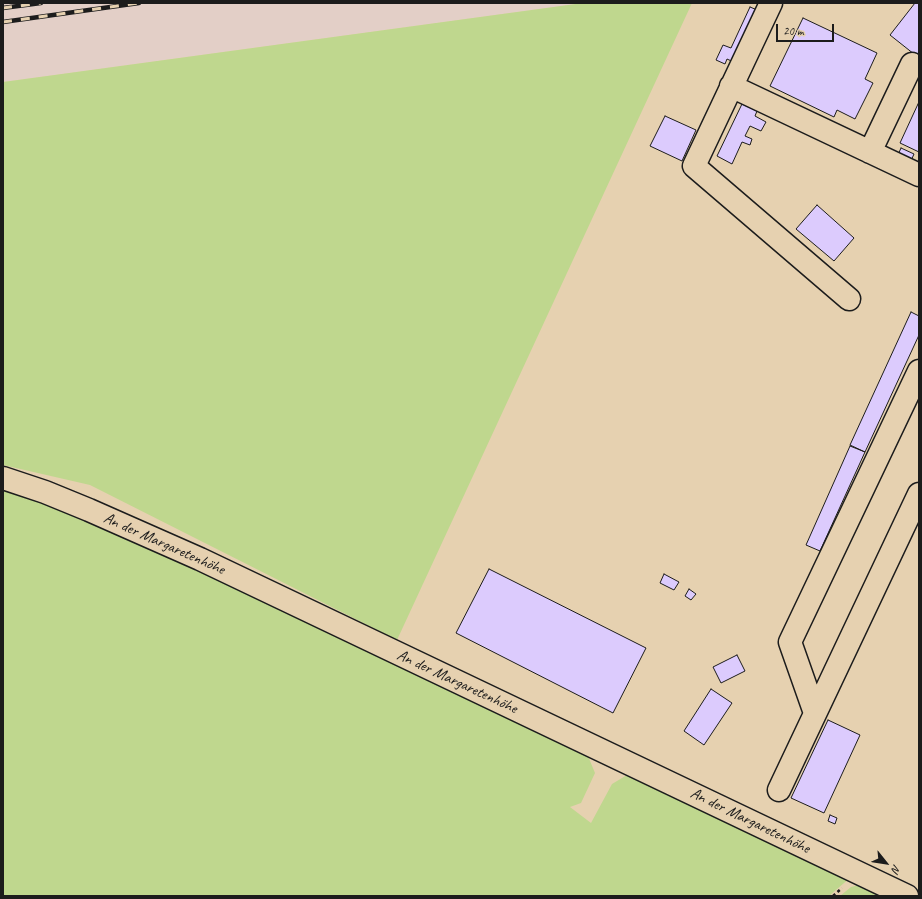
<!DOCTYPE html>
<meta charset="utf-8">
<style>
body{margin:0}
#map{position:relative;width:922px;height:899px;overflow:hidden;background:#e6d1b0;font-family:Caveat,sans-serif}
canvas{display:block}
.frame{position:absolute;inset:0;border:4px solid #1c1c1c;pointer-events:none}
.north{position:absolute;left:866px;top:843px;width:40px;height:40px;-webkit-text-stroke:3px #e6d1b0;paint-order:stroke;rotate:120deg;font-size:11px;font-weight:700;line-height:16px;text-align:center;color:#1c1c1c}
.north::after{content:'';display:block;margin:auto;width:14px;height:18px;background:#1c1c1c;clip-path:polygon(50% 0,100% 100%,50% 72%,0 100%)}
.scale{position:absolute;left:776px;top:24px;width:58px;height:18px;box-sizing:border-box;border:2px solid #1c1c1c;border-top:0;padding-left:5px;font-size:12px;line-height:14px;white-space:nowrap;color:#1c1c1c;-webkit-text-stroke:3px #e6d1b0;paint-order:stroke}
</style>
<div id="map">
<canvas width="922" height="899"></canvas>
<div class="frame"></div>
<div class="north">N</div>
<div class="scale">20 m</div>
</div>
<script>
const context = document.querySelector('canvas').getContext('2d');
context.lineJoin = 'round';
function fill(path, color) { context.fillStyle = color; context.fill(path, 'evenodd'); }
const shape = rows => new Path2D(rows.map(r => 'M' + r).join(''));
function stroke(path, color, width, dash) { context.strokeStyle = color; context.lineWidth = width; context.lineCap = dash ? 'butt' : 'round'; context.setLineDash(dash || []); context.stroke(path); }
function write(font, color, halo, rows, align = 'center') {
  context.font = font + ' Caveat,sans-serif'; context.lineWidth = 3; context.setLineDash([]); context.textBaseline = 'middle'; context.strokeStyle = halo; context.fillStyle = color; for (const [text, x, y, turn = 0] of rows) {
    context.save(); context.translate(x, y); context.rotate((+turn || 0) * Math.PI / 180); context.textAlign = isNaN(turn) ? turn : align; if (halo) context.strokeText(text, 0, 0); context.fillText(text, 0, 0); context.restore();
  }
}
fill(shape([
 [3,3,583,3,3,82]
]), '#e3cfc7');
fill(shape([
 [583,3,692,3,397,640,90,485,3,465,3,82],
 [3,488,41,501,105,527,588,756,595,773,581,803,570,807,591,823,612,784,627,775,658,784,851,877,829,896,3,896],
 [863,884,890,896,840,896,851,887]
]), '#bfd78e');
const building = shape([
 [915,3,919,3,919,58,890,35,915,3],
 [750,7,762,12,738,64,727,59,725,64,716,60,723,45,731,48,750,7],
 [803,18,877,53,865,79,873,83,855,119,837,110,834,117,770,86,803,18],
 [742,104,757,111,755,116,766,122,761,131,750,126,745,136,752,139,750,145,742,142,732,164,717,156,742,104],
 [918,104,919,104,919,152,900,143,918,104],
 [665,116,696,130,682,161,650,146,665,116],
 [901,148,914,154,910,163,897,157,901,148],
 [817,205,854,238,834,261,796,229,817,205],
 [911,312,919,316,919,335,865,452,850,445,911,312],
 [850,446,865,452,820,551,806,545,850,446],
 [489,569,646,648,613,713,456,633,489,569],
 [664,574,679,582,674,590,660,583,664,574],
 [689,589,696,594,691,600,685,596,689,589],
 [737,655,745,671,721,683,713,667,737,655],
 [711,689,732,703,704,745,684,731,711,689],
 [828,720,860,735,824,813,791,798,828,720],
 [830,815,837,818,835,824,828,821,830,815]
]);
fill(building, '#dccbfd');
stroke(building, '#1c1c1c', 1);
const minor = shape([
 [771,3,694,166,849,299],
 [731,86,919,175],
 [870,152,912,64],
 [3,478,45,492,89,510,200,559,907,896],
 [815,713,790,642,919,371],
 [779,790,919,494]
]);
stroke(minor, '#1c1c1c', 25);
stroke(shape([
 [833,896,842,888]
]), '#1c1c1c', 2.5, [3, 3]);
stroke(minor, '#e6d1b0', 22);
const rail = shape([
 [3,8,41,3],
 [3,22,139,3]
]);
stroke(rail, '#1c1c1c', 4.5);
stroke(rail, '#e6d1b0', 3, [9]);
write('16px', '#1c1c1c', '#e6d1b0', [
 ["An der Margaretenhöhe",164,544,24],
 ["An der Margaretenhöhe",457,682,25],
 ["An der Margaretenhöhe",750,821,26]
]);
</script>
